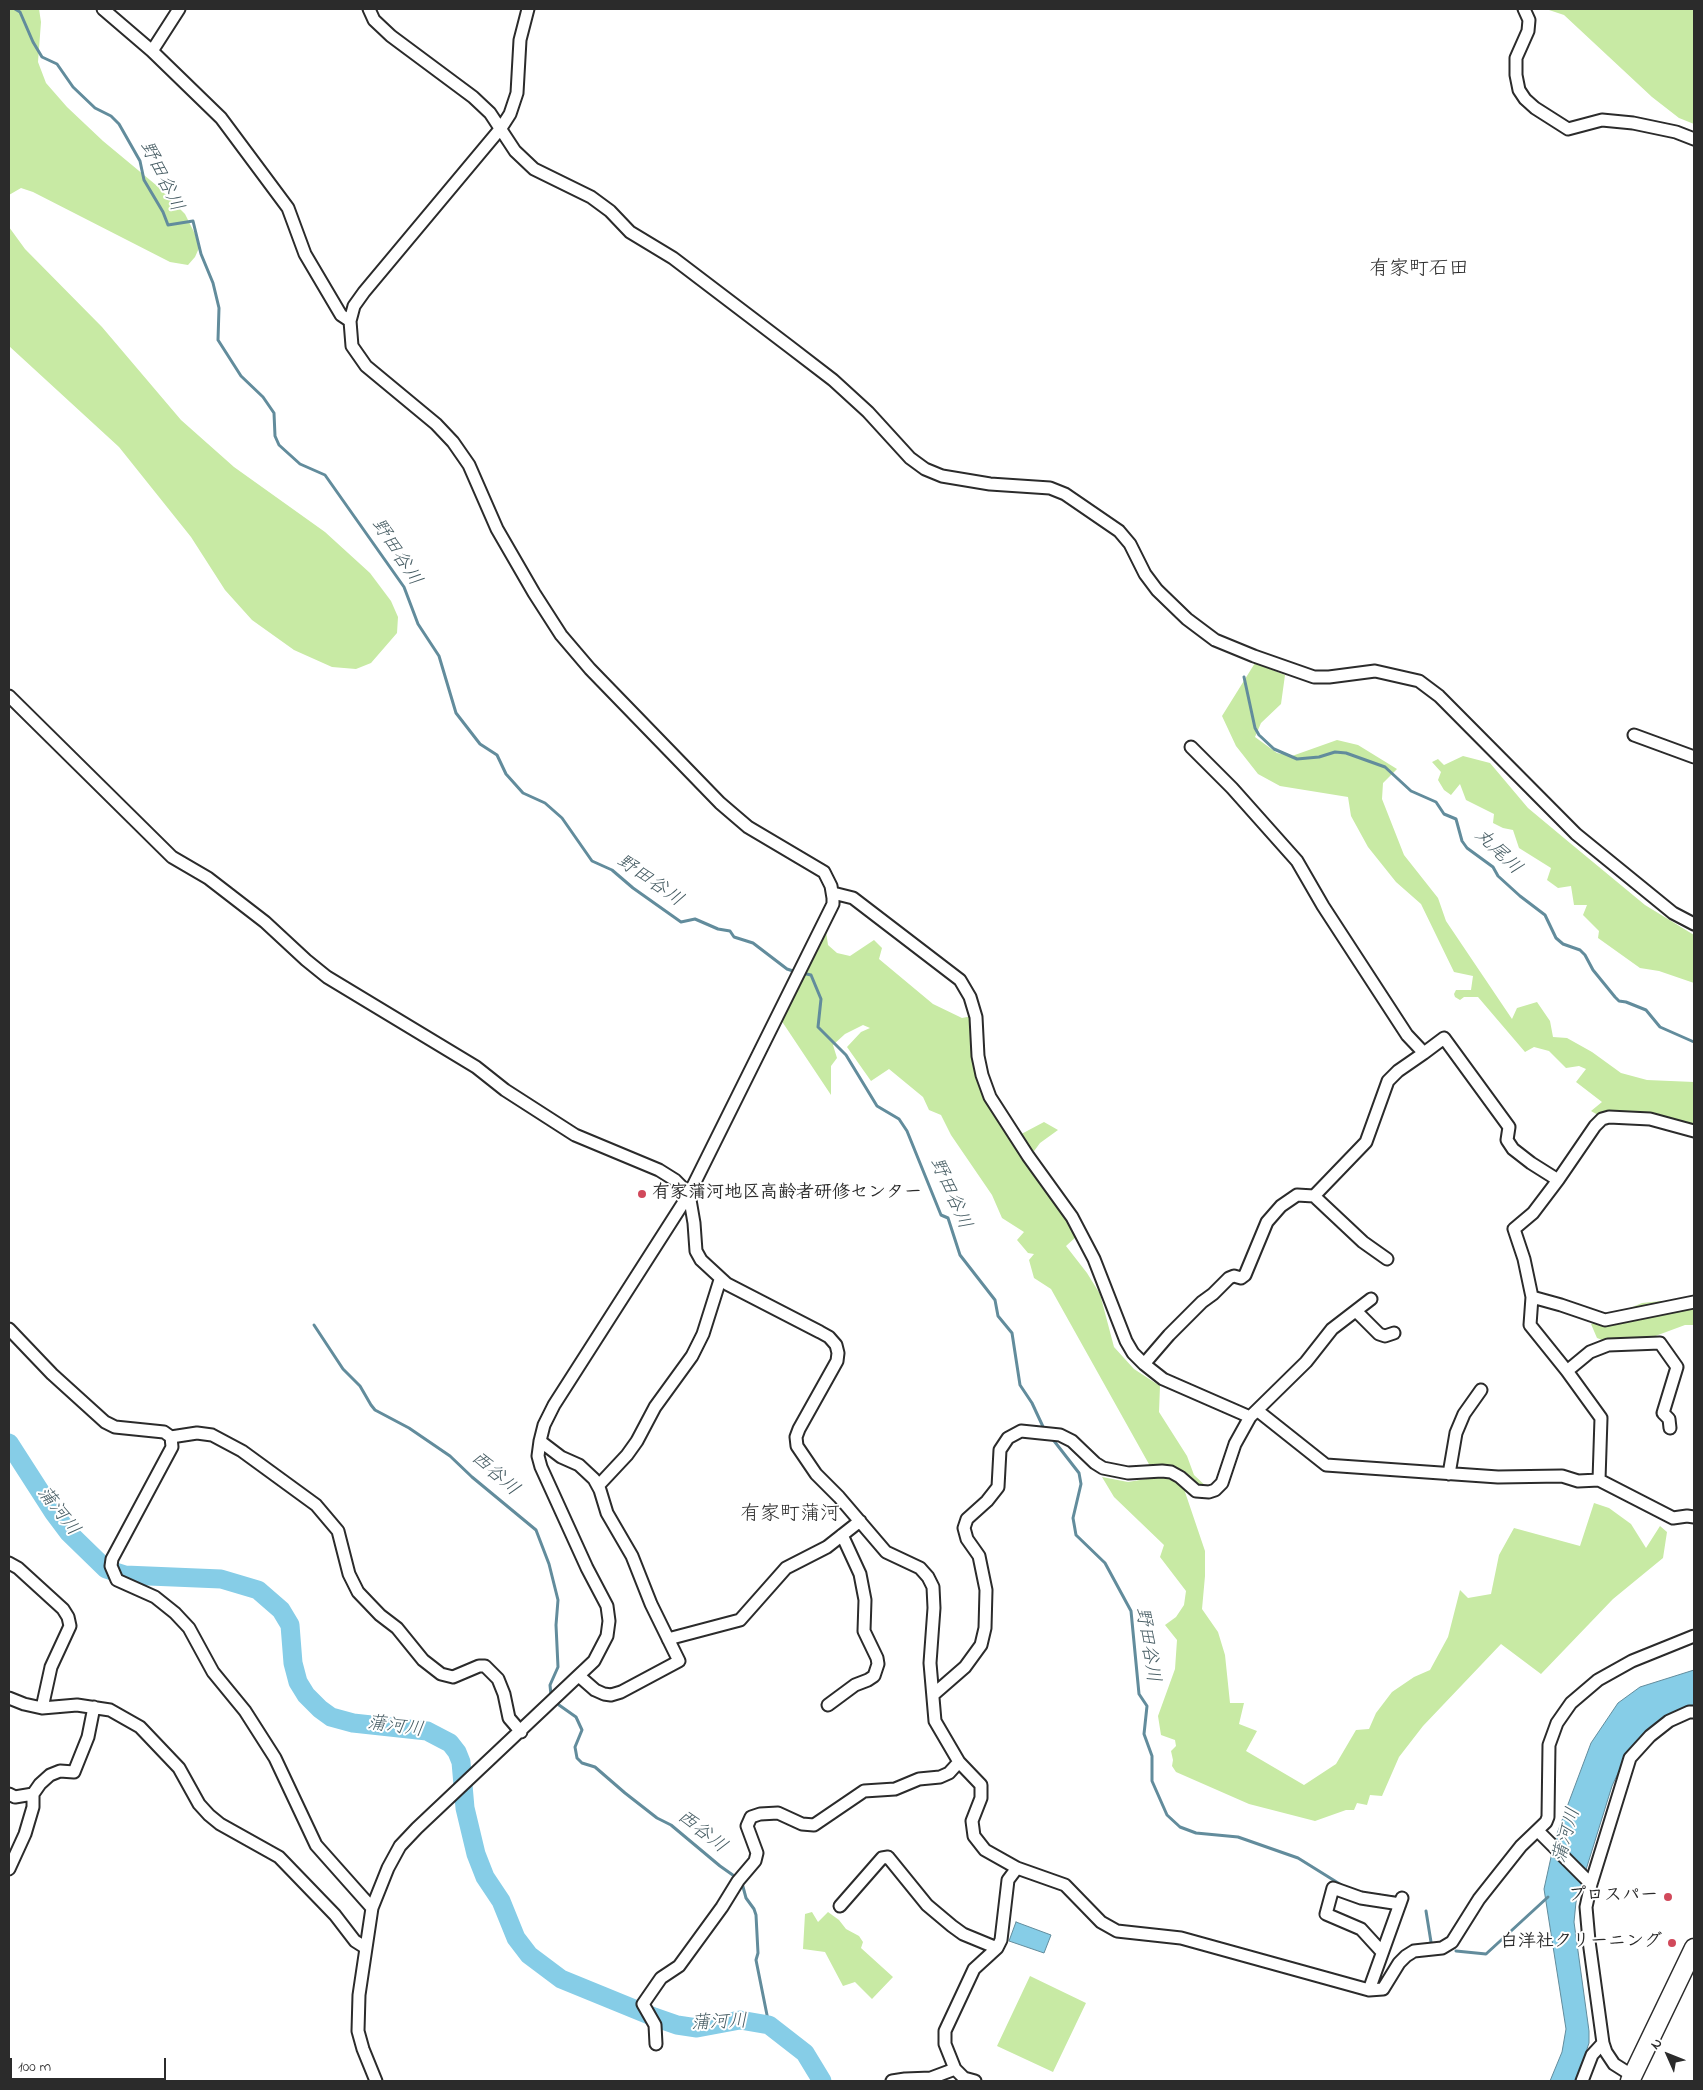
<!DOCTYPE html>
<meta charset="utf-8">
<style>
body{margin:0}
#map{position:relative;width:1703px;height:2090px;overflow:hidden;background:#fff;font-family:"Indie Flower",sans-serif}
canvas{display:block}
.frame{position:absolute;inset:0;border:10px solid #2b2b2b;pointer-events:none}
.north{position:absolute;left:1643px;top:2030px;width:50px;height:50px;-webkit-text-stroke:4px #fff;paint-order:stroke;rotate:314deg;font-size:14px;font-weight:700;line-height:20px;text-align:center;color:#2b2b2b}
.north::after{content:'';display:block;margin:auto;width:18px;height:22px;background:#2b2b2b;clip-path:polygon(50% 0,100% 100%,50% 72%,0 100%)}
.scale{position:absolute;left:10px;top:2058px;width:156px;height:22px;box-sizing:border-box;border:2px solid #2b2b2b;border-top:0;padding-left:6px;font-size:15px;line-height:18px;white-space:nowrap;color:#2b2b2b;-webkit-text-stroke:4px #fff;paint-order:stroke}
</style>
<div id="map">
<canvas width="1703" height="2090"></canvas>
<div class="frame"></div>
<div class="north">N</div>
<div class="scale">100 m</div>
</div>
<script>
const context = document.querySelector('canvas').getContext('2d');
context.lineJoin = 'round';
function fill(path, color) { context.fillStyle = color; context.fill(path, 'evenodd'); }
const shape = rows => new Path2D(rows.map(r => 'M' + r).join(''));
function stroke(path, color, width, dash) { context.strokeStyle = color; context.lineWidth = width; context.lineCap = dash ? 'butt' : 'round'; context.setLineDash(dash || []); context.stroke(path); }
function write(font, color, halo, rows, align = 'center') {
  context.font = font + ' "Indie Flower","Klee One",sans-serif'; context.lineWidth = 4; context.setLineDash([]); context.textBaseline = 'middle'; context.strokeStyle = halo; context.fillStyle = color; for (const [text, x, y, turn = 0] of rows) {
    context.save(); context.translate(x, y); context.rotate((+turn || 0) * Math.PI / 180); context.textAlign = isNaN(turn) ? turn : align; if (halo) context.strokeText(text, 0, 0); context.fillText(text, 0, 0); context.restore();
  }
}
fill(shape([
 [9,9,39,9,41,22,38,62,46,83,67,107,103,141,156,185,185,214,195,234,199,248,195,257,188,265,170,262,33,192,21,188,9,195],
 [1546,9,1694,9,1694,124,1679,118,1652,97,1564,15],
 [9,227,25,249,102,327,181,420,234,467,325,532,370,573,391,601,398,617,397,633,371,663,356,669,332,667,294,650,252,620,225,590,191,537,119,447,9,346],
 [1255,663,1285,675,1281,704,1261,723,1255,737,1277,753,1292,756,1337,740,1358,745,1397,769,1383,783,1382,799,1404,855,1438,898,1446,921,1512,1019,1517,1008,1537,1002,1550,1021,1553,1037,1567,1038,1592,1052,1621,1073,1647,1080,1694,1082,1694,1128,1651,1112,1626,1112,1598,1115,1591,1111,1602,1102,1576,1082,1586,1069,1579,1066,1566,1068,1549,1051,1534,1047,1525,1052,1478,997,1464,997,1460,1000,1455,997,1454,994,1456,990,1471,990,1473,976,1454,972,1421,904,1396,882,1368,847,1351,816,1348,797,1280,786,1258,774,1236,746,1222,716],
 [1463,756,1490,763,1528,808,1570,843,1645,905,1694,935,1694,983,1659,971,1640,968,1598,938,1599,931,1583,915,1587,905,1574,905,1571,886,1558,888,1547,880,1551,868,1519,848,1513,830,1503,828,1493,823,1494,814,1466,800,1460,784,1451,795,1444,790,1438,780,1441,772,1432,762,1438,759,1444,765],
 [826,931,828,945,837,953,850,956,874,940,882,948,879,959,933,1004,962,1018,972,1016,987,1100,1010,1140,1044,1122,1058,1130,1040,1143,1026,1162,1064,1213,1077,1236,1066,1246,1087,1273,1100,1294,1114,1347,1134,1369,1160,1386,1159,1412,1187,1456,1194,1475,1209,1489,1194,1485,1184,1489,1205,1551,1205,1576,1202,1609,1218,1632,1225,1655,1230,1703,1244,1703,1239,1724,1257,1731,1246,1751,1304,1785,1336,1764,1356,1730,1369,1729,1376,1713,1392,1692,1414,1677,1430,1670,1448,1637,1460,1590,1468,1598,1491,1594,1499,1555,1514,1528,1580,1546,1594,1503,1609,1508,1631,1524,1646,1548,1660,1526,1667,1532,1663,1558,1613,1599,1541,1674,1501,1644,1423,1726,1399,1757,1382,1796,1370,1795,1367,1805,1357,1803,1354,1810,1346,1810,1315,1821,1249,1804,1176,1772,1172,1766,1173,1760,1171,1751,1176,1746,1175,1740,1161,1735,1158,1716,1175,1669,1177,1640,1165,1625,1176,1617,1184,1605,1186,1591,1160,1557,1164,1545,1114,1497,1102,1477,1128,1482,1152,1478,1150,1466,1051,1289,1034,1278,1029,1260,1034,1254,1028,1253,1017,1240,1024,1232,1002,1218,992,1195,951,1135,941,1115,929,1110,923,1097,889,1069,871,1081,847,1047,861,1032,870,1028,863,1025,845,1034,833,1045,837,1058,831,1066,831,1095,781,1020],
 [1661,1301,1694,1302,1694,1325,1685,1325,1623,1348,1597,1338,1591,1324,1642,1303],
 [812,1912,818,1922,828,1912,839,1920,846,1929,859,1936,863,1942,861,1948,893,1977,872,1999,855,1982,843,1986,825,1952,803,1949,805,1914],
 [1030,1976,1086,2003,1053,2072,997,2046]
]), '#c8eaa4');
const water = shape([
 [1694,1670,1694,1705,1666,1717,1649,1729,1633,1745,1625,1758,1612,1786,1576,1902,1574,1922,1589,2031,1589,2043,1576,2081,1550,2081,1562,2052,1566,2029,1544,1889,1555,1839,1591,1743,1618,1703,1640,1687,1694,1670],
 [1016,1922,1051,1935,1044,1953,1009,1941,1016,1922]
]);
fill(water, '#86cde7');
stroke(water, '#628c9c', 1);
stroke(shape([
 [15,9,20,12,33,42,42,57,57,64,73,87,95,108,111,116,119,124,140,161,144,180,163,212,168,225,193,221,201,254,213,283,219,308,218,340,241,376,263,397,274,413,275,436,279,445,300,464,325,475,404,587,418,624,439,656,456,713,480,744,497,755,506,774,523,793,545,803,562,818,592,861,612,870,633,888,681,922,695,919,718,929,730,931,734,937,753,943,787,969,796,972],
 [1244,677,1255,728,1259,735,1274,749,1297,759,1319,757,1335,752,1346,753,1385,767,1411,791,1436,802,1444,814,1456,819,1462,841,1467,848,1493,867,1498,876,1520,896,1545,915,1556,938,1563,944,1580,950,1585,955,1593,970,1615,997,1619,1001,1626,1002,1646,1010,1660,1027,1694,1042],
 [802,973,811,975,821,999,818,1027,846,1055,877,1106,899,1119,907,1131,941,1215,948,1218,960,1255,995,1300,998,1316,1012,1333,1020,1385,1032,1403,1045,1431],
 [314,1325,343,1369,360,1386,371,1405,375,1410,409,1428,450,1456,472,1477,536,1530,549,1564,558,1600,556,1625,558,1667,550,1685,551,1695],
 [1051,1437,1079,1473,1081,1484,1073,1518,1076,1535,1105,1563,1131,1611,1139,1694,1147,1706,1144,1734,1152,1756,1152,1781,1167,1815,1180,1827,1196,1833,1238,1837,1298,1858,1343,1886],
 [559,1705,576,1717,582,1730,575,1747,577,1758,582,1763,595,1767,625,1793,657,1818,671,1825,720,1866,737,1878],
 [742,1883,746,1898,754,1909,756,1915,758,1953,756,1960,769,2025],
 [1378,1895,1399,1898],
 [1426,1911,1431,1942],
 [1456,1951,1486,1954,1548,1897]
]), '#628c9c', 3);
stroke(shape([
 [9,1443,54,1513,69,1533,106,1569,125,1575,221,1579,258,1590,281,1610,290,1625,293,1663,298,1682,306,1695,320,1709,331,1717,353,1723,427,1731,450,1743,457,1752,461,1762,465,1808,476,1854,485,1877,501,1901,516,1938,529,1955,561,1979,654,2017,677,2025,697,2028,740,2020,769,2025,805,2053,822,2081]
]), '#86cde7', 19);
const minor = shape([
 [103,9,152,51,221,118,288,208,305,254,341,315,350,321],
 [369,9,374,20,391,36,473,97,490,113,515,151,534,169,591,197,610,211,630,232,673,258,790,347,833,380,868,412,910,458,925,469,942,476,990,484,1050,488,1065,494,1119,531,1130,544,1145,574,1157,590,1187,619,1215,640,1254,656,1314,677,1329,677,1375,671,1419,681,1439,696,1576,834,1673,913,1694,924],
 [1524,9,1529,20,1528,31,1516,58,1516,75,1519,90,1525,99,1535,108,1568,129,1602,120,1633,123,1676,132,1694,139],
 [152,51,179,9],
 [9,696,172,857,208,878,265,922,306,960,327,977,476,1067,505,1090,575,1135,659,1170,675,1180,689,1194,694,1223,696,1251,701,1260,727,1284,820,1332,829,1337,836,1345,838,1353,837,1361,799,1429,796,1437,797,1446,816,1474,839,1497,886,1552,920,1568,928,1577,933,1587,934,1608,930,1663,935,1721,959,1762,981,1785,981,1798,972,1821,974,1836,985,1850,1017,1868,1065,1885,1101,1922,1117,1931,1181,1938,1369,1990,1383,1989,1399,1963,1406,1956,1414,1951,1442,1948,1452,1942,1479,1899,1521,1846,1546,1822,1548,1817,1549,1745,1557,1723,1571,1703,1598,1680,1632,1661,1694,1636],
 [1634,735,1694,757],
 [1191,747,1232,788,1297,861,1323,906,1407,1035,1424,1053,1444,1038,1509,1127,1507,1140,1513,1149,1531,1163,1558,1180,1595,1126,1602,1119,1609,1117,1650,1119,1694,1131],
 [833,893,853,898,960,980,970,997,976,1017,978,1056,982,1075,990,1097,1028,1156,1072,1217,1094,1259,1126,1341,1133,1353,1144,1364,1163,1379,1250,1417],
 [1558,1180,1533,1213,1514,1229,1524,1259,1532,1297,1530,1325,1567,1371,1601,1418,1599,1480],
 [1314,1196,1366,1142,1388,1081,1398,1071,1424,1053],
 [1532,1297,1561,1305,1605,1320,1694,1302],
 [1356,1311,1379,1334,1385,1336,1394,1333],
 [9,1329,52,1374,105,1422,115,1427,164,1432,171,1437,172,1447,112,1559,111,1566,117,1580,155,1597,175,1613,189,1628,213,1672,245,1711,275,1758,316,1845,372,1908],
 [1144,1364,1169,1335,1202,1302,1213,1294,1229,1278,1234,1276,1241,1278,1245,1275,1267,1222,1281,1206,1297,1195,1314,1196,1363,1242,1387,1259],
 [1567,1371,1590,1352,1608,1345,1660,1343,1677,1367,1663,1413,1669,1419,1670,1428],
 [1258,1411,1326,1465,1498,1477,1562,1476,1578,1481,1599,1480,1673,1518,1687,1516,1694,1517],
 [171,1437,197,1433,212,1435,242,1451,316,1505,338,1531,349,1574,358,1592,380,1615,397,1628,423,1660,441,1674,453,1677,479,1666,485,1666,498,1679,504,1694,509,1718,521,1732],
 [540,1441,561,1457,579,1465,594,1479,600,1490,607,1513,632,1556,651,1604,679,1661,621,1692,611,1695,604,1694,595,1690,579,1676],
 [1449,1474,1456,1433,1464,1414,1481,1390],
 [598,1486,627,1455,637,1441,655,1407,692,1356,703,1334,720,1280],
 [9,1563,18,1568,63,1609,68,1617,70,1626,51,1667,42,1708],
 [668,1639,740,1620,786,1568,827,1547,860,1521],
 [934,1694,965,1667,981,1645,985,1628,986,1590,979,1556,967,1539,964,1528,967,1519,987,1501,998,1487,1000,1450,1008,1438,1021,1431,1060,1435,1072,1441,1095,1463,1103,1468,1128,1473,1162,1471,1171,1472,1180,1477,1196,1491,1209,1492,1215,1490,1222,1483,1235,1444,1250,1417,1306,1362,1332,1329,1371,1299],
 [9,1698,24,1704,42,1708,77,1705,110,1710,140,1727,179,1768,199,1804,209,1815,220,1824,279,1857,335,1915,355,1941,366,1948],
 [828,1705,855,1685,868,1680,874,1676,878,1664,877,1658,864,1631,865,1600,860,1574,842,1535],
 [9,1794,15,1797,33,1794,40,1784,50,1775,60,1771,74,1772,88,1737,94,1707],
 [1538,1831,1591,1884],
 [9,1869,25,1834,33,1807,33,1794],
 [840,1906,882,1858,888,1857,927,1905,952,1926,963,1934,997,1948],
 [1382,1952,1361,1929,1326,1914,1333,1888,1361,1898,1400,1904],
 [1369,1990,1402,1898],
 [656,2044,655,2025,643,2004,661,1978,679,1966,722,1907,738,1881,755,1861,757,1853,747,1826,751,1817,760,1814,778,1813,802,1824,814,1825,864,1791,895,1789,919,1779,940,1777,949,1773,959,1762],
 [955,2069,964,2078,975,2081],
 [1633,2076,1614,2064,1606,2052,1603,2043,1589,1941,1586,1907,1591,1884,1630,1758,1650,1736,1669,1721,1689,1712,1694,1712],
 [376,2081,363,2049,358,2031,359,1995,372,1908,388,1868,400,1846,417,1828,594,1661,607,1636,609,1621,607,1606,587,1568,541,1467,538,1456,540,1441,544,1425,554,1405,689,1194,833,904,833,898,831,886,824,872,748,827,720,803,590,669,561,635,534,593,497,529,469,465,453,442,436,424,366,366,352,346,350,321,354,306,364,292,501,128,510,114,517,93,520,40,528,9],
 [892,2081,905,2079,931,2078,955,2069,945,2044,945,2031,974,1969,997,1948,1001,1940,1008,1880,1017,1868],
 [1582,2081,1592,2055,1603,2043]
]);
const trunk = shape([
 [1630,2081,1694,1948]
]);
stroke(minor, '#2b2b2b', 15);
stroke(trunk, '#2b2b2b', 21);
stroke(minor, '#fff', 11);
stroke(trunk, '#fff', 18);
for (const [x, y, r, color] of [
 [642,1194,5,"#d1495b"],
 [1668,1897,5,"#d1495b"],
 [1672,1943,5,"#d1495b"]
]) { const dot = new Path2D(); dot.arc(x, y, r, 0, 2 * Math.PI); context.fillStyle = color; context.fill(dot); stroke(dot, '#fff', 2); }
write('bold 18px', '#2b2b2b', '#fff', [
 ["有家蒲河地区高齢者研修センター",652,1194,"left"],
 ["プロスパー",1658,1897],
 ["白洋社クリーニング",1662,1943]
], 'right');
write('italic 19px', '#465c63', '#fff', [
 ["野田谷川",160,177,64],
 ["野田谷川",395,553,57],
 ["丸尾川",1497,853,44],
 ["野田谷川",649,882,35],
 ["野田谷川",949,1194,66],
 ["西谷川",494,1475,41],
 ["蒲河川",57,1512,52],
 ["野田谷川",1146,1645,81],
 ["蒲河川",395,1728,8],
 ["西谷川",701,1833,38],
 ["蒲河川",1568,1836,-74],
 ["蒲河川",719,2024,-2]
]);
write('20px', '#2b2b2b', '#fff', [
 ["有家町石田",1419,271],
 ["有家町蒲河",790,1516]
]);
</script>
